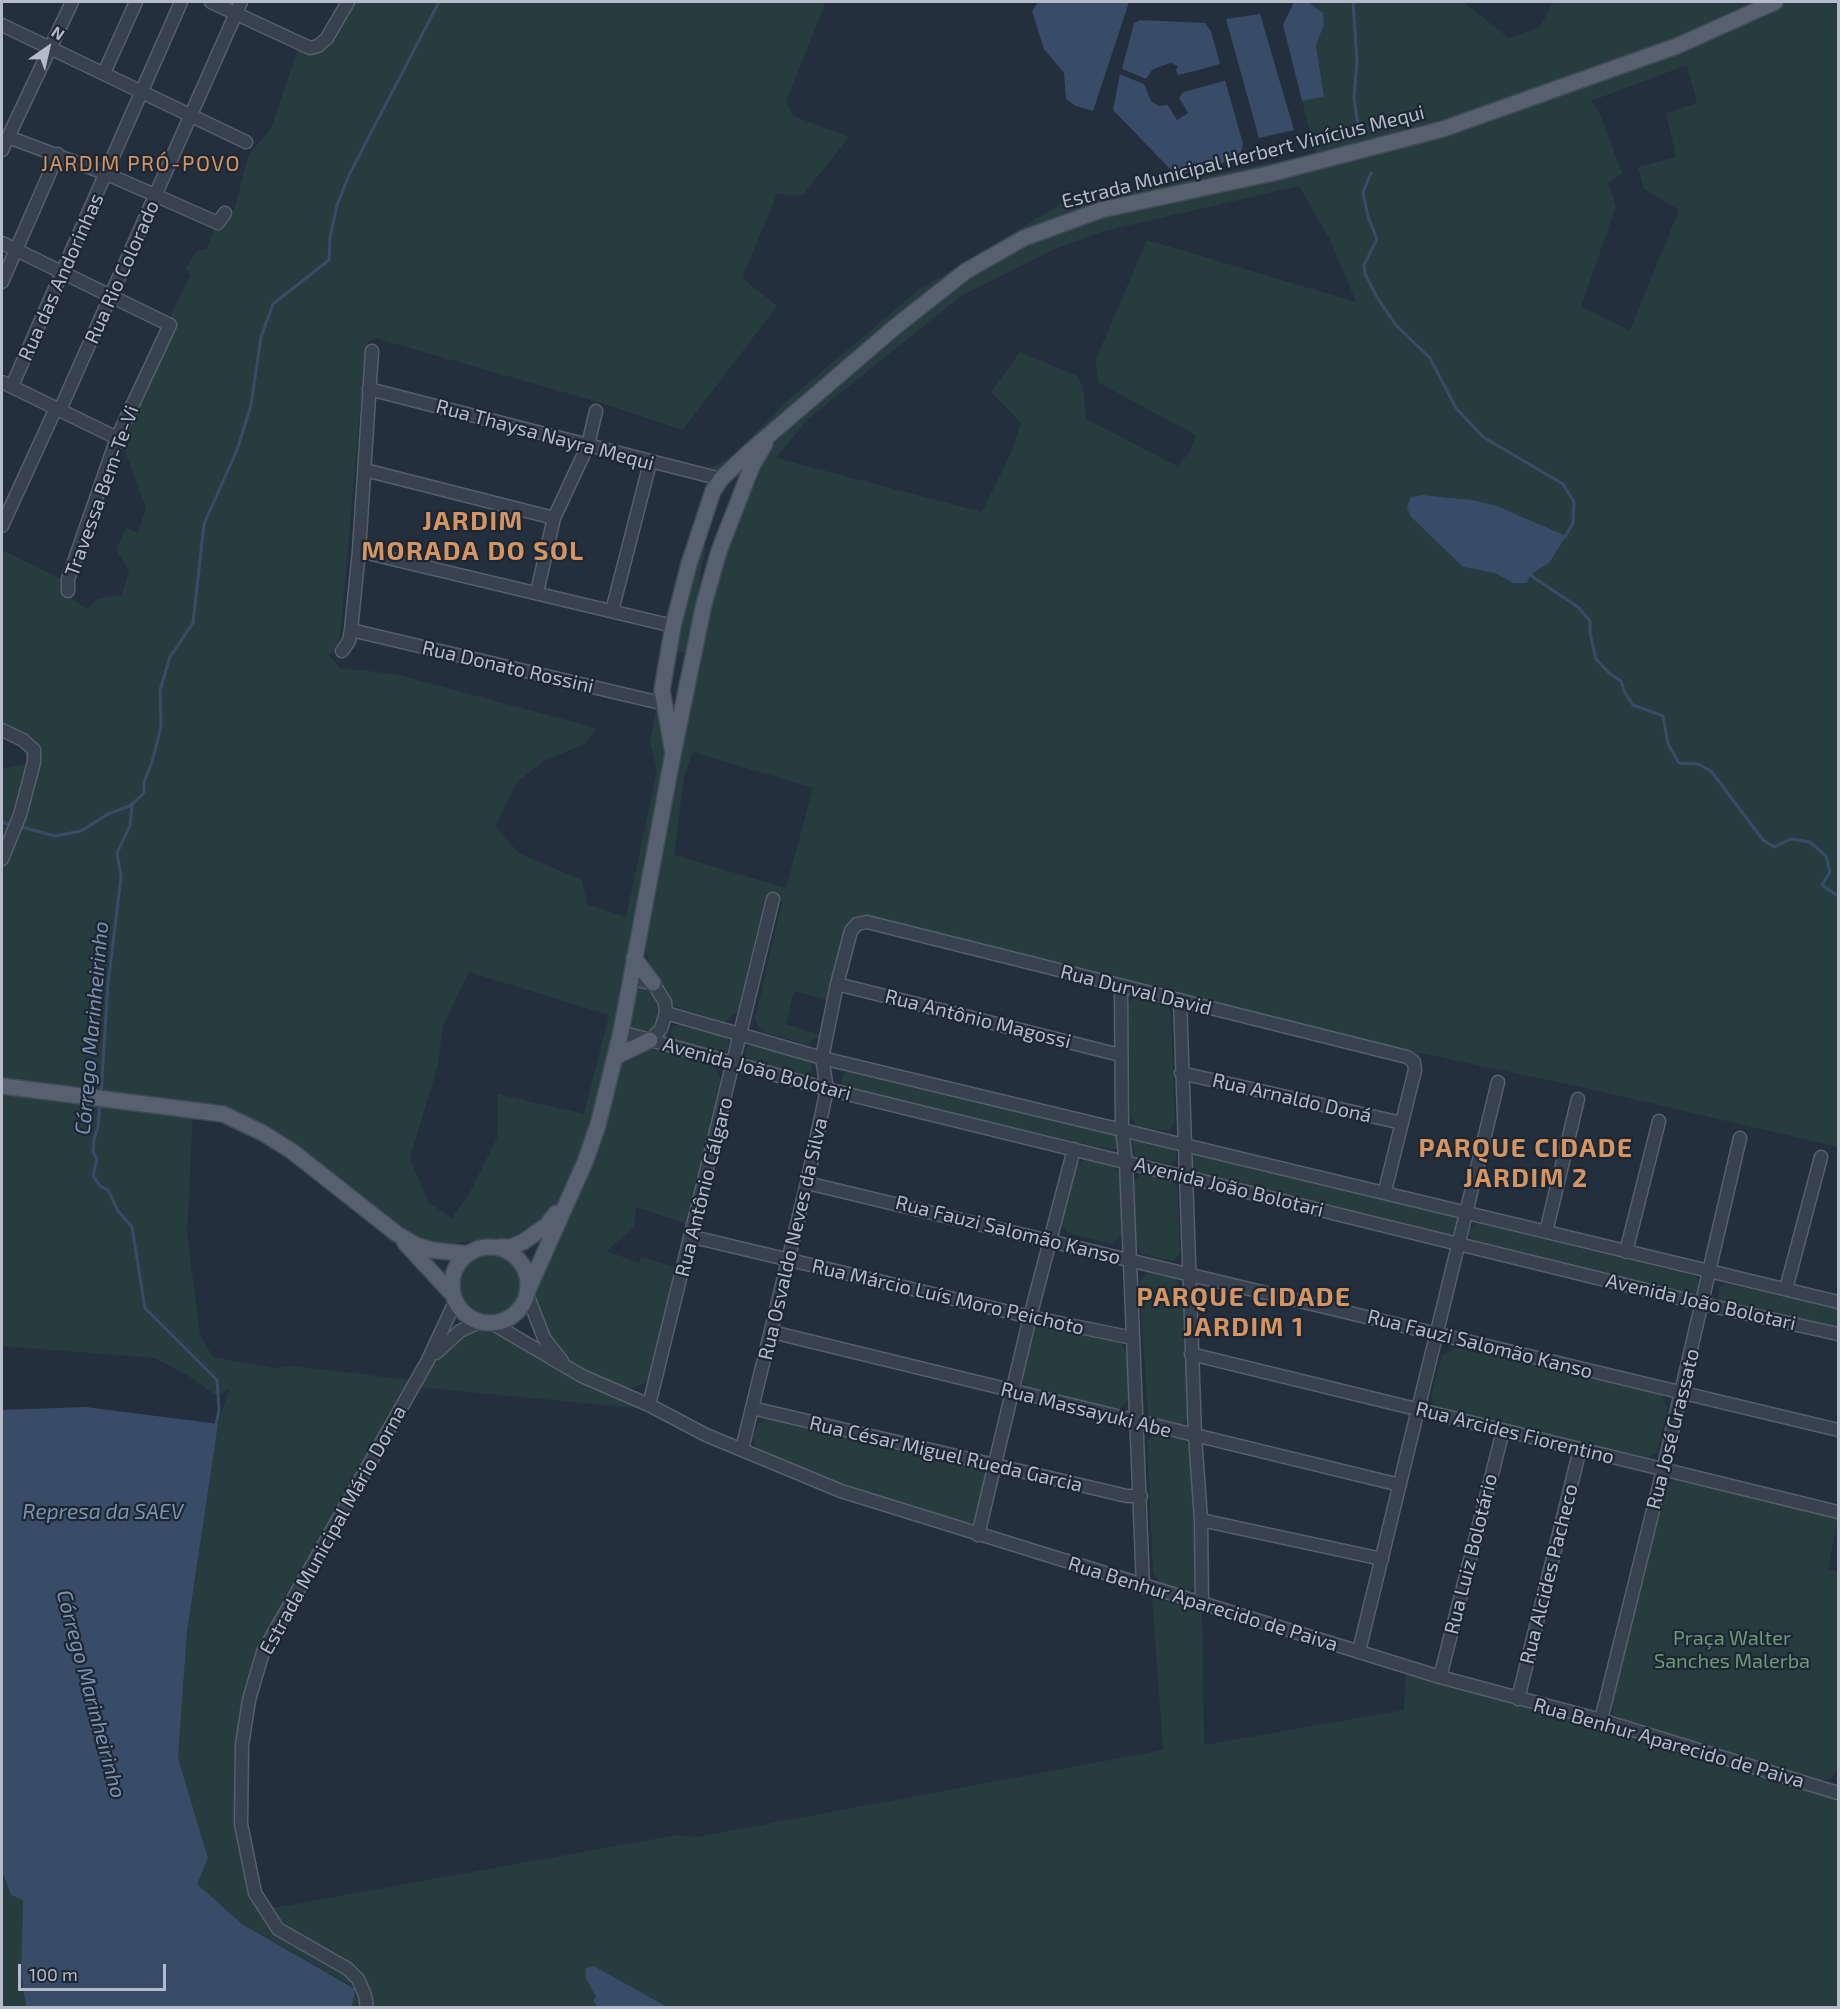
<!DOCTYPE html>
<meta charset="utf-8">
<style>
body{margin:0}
#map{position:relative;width:1840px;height:2009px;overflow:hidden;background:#242f3e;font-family:"Exo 2",sans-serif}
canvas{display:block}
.frame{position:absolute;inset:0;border:3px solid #b4bcc9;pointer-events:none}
.north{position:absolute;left:18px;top:18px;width:60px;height:60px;-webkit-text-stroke:4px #1d2633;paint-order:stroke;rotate:34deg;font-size:16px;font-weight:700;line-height:24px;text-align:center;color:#b4bcc9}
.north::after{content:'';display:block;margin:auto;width:21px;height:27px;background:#b4bcc9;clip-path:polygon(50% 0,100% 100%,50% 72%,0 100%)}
.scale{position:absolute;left:18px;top:1964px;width:148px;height:27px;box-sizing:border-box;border:3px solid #b4bcc9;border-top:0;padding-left:8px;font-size:18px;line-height:21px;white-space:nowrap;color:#b4bcc9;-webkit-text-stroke:4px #1d2633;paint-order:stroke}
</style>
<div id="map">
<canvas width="1840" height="2009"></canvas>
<div class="frame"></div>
<div class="north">N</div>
<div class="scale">100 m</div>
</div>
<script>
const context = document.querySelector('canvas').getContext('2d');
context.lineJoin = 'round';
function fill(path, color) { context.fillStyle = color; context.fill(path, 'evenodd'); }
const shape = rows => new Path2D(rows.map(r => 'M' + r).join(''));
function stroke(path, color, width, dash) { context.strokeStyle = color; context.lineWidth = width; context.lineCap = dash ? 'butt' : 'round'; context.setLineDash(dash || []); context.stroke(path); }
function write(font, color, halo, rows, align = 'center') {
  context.font = font + ' "Exo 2",sans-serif'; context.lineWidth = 4.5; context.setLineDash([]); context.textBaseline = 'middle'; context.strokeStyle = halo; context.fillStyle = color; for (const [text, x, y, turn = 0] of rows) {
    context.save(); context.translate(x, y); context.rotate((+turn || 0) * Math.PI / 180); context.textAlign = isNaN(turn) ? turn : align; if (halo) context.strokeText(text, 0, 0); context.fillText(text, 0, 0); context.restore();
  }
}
fill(shape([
 [356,2,826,2,786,101,793,116,849,137,803,195,777,194,742,278,777,306,683,430,605,404,375,338,366,344,340,638,333,653,328,654,340,668,395,674,596,728,585,744,545,760,517,782,495,827,520,854,582,880,587,904,626,917,657,771,650,742,656,711,662,722,667,756,631,955,594,1122,564,1194,544,1221,512,1237,467,1242,431,1244,415,1238,212,1107,124,1093,91,1092,2,1080,2,869,19,838,40,763,2,725,2,550,63,580,62,591,86,609,99,599,122,595,129,571,116,549,126,528,138,533,146,508,121,440,173,321,170,317,191,275,186,269,197,250,206,250,215,227,234,210,249,154,271,129,298,49,331,41],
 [469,972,609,1015,584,1114,498,1094,497,1138,469,1194,452,1218,428,1202,410,1158,438,1065,443,1025],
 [1307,2,1463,2,1509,38,1540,27,1553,2,1766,2,1720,24,1442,125,1023,234,720,472,710,468,731,458,788,400,917,291,1061,204,1316,154,1302,101,1324,97,1316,45,1324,25],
 [1785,2,1838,2,1838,1147,1581,1087,1420,1053,1418,1057,1409,1052,868,917,855,918,847,924,828,1000,794,991,786,1024,820,1035,807,1045,761,1031,755,1019,782,902,779,896,772,894,765,898,738,1011,724,1022,671,1005,651,969,644,944,706,604,765,448,899,328,1001,255,1076,221,1274,176,1725,30],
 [1687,65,1697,103,1666,113,1676,157,1638,167,1644,189,1679,210,1630,330,1581,307,1616,206,1608,183,1622,173,1600,114,1591,101],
 [1299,186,1330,240,1356,302,1147,240,1095,361,1099,383,1196,435,1190,452,1177,466,1086,419,1083,387,1077,376,1020,352,991,392,1021,423,1010,455,982,512,776,458,807,420,961,296,1055,249,1104,231],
 [1443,496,1497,506,1532,521,1549,563,1530,575,1527,583,1513,583,1495,573,1463,567,1411,517],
 [693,752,813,788,786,888,674,855,684,777],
 [701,543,706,549,701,570,698,603,688,649,683,653,677,652,679,626],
 [29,763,16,814,2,848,2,769],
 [634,986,645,988,658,1003,658,1025,652,1032,645,1033,628,1025],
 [1135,995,1165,1003,1171,1011,1175,1123,1168,1131,1137,1126,1131,1117,1128,1004],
 [679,1024,726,1037,730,1043,729,1050,724,1053,673,1039,670,1034,672,1027],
 [753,1044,809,1060,812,1065,811,1073,805,1075,747,1060,745,1056,747,1047],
 [645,1050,665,1051,714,1066,724,1085,689,1225,636,1207,634,1227,607,1251,639,1263,641,1257,678,1268,650,1380,631,1389,585,1373,562,1355,548,1334,533,1292,621,1061],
 [848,1071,1113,1133,1118,1137,1117,1149,1113,1150,843,1089,841,1084,843,1075],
 [2,1090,193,1113,187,1233,200,1335,213,1357,273,1368,293,1366,410,1380,279,1607,259,1650,237,1745,252,1896,274,1934,344,1974,352,1983,359,1997,360,2007,352,2007,355,1988,242,1924,196,1884,208,1858,178,1758,187,1632,218,1424,229,1389,217,1396,190,1377,155,1358,2,1346],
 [1138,1138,1172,1147,1176,1151,1176,1160,1171,1164,1135,1156,1132,1142],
 [1196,1154,1450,1214,1457,1219,1455,1230,1450,1234,1194,1172,1191,1166,1192,1158],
 [1087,1159,1109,1162,1122,1175,1122,1235,1112,1244,1067,1233,1060,1223,1073,1167],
 [1143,1173,1172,1179,1177,1187,1180,1253,1174,1261,1141,1254,1136,1247,1133,1182],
 [1477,1223,1695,1276,1700,1282,1698,1292,1693,1296,1471,1239,1469,1233,1472,1226],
 '461 1284a31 31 0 1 1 62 0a31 31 0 1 1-62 0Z',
 [1147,1273,1176,1278,1182,1289,1189,1418,1181,1425,1155,1421,1148,1415,1139,1283],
 [1726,1284,1838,1309,1838,1330,1721,1303,1718,1297,1720,1287],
 [1042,1324,1121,1343,1128,1355,1129,1400,1119,1409,1028,1389,1022,1379,1035,1328],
 [485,1329,497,1331,645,1409,418,1387,432,1366,456,1340,472,1331],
 [1457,1348,1662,1395,1668,1409,1656,1454,1644,1459,1437,1409,1431,1396,1442,1355],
 [769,1418,981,1468,987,1475,976,1519,969,1524,962,1525,843,1486,763,1453,755,1445,753,1437,759,1423],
 [1156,1432,1183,1438,1190,1447,1197,1580,1194,1588,1188,1594,1162,1586,1153,1573,1147,1441],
 [1679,1479,1838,1517,1828,1569,1838,1572,1838,1767,1831,1778,1821,1781,1815,1780,1625,1721,1613,1713,1612,1701,1656,1527,1668,1483],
 [1152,1597,1202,1612,1204,1745,1404,1710,1406,1671,1599,1725,1838,1797,1838,2007,667,2008,594,1966,586,1979,596,1997,593,2001,598,2007,373,2007,372,1995,363,1976,352,1964,283,1924,273,1908,677,1835,692,1838,1163,1750],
 [2,1871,11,1895,23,1900,21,1975,26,2007,2,2007]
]), '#263c3f');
fill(shape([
 [1038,2,1129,2,1093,111,1076,106,1066,99,1064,73,1044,49,1032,11],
 [1294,2,1308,2,1323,13,1324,25,1316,45,1324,97,1302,101,1283,25],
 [1260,14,1294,130,1259,138,1226,19],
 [1140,20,1205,23,1211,31,1220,64,1178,76,1171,63,1156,68,1146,79,1122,69,1134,23],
 [1120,74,1145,84,1151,101,1168,105,1177,120,1188,113,1179,98,1183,92,1225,80,1243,144,1239,158,1183,174,1173,172,1113,110],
 [1422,495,1472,500,1497,506,1566,536,1549,563,1530,575,1527,583,1513,583,1495,573,1463,567,1411,517,1407,507,1411,497],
 [86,1407,218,1424,187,1632,178,1758,208,1858,197,1884,242,1924,355,1989,352,2007,26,2007,21,1975,23,1900,11,1895,2,1871,2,1410],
 [594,1966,667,2007,598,2007,593,2001,596,1997,586,1979,585,1969]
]), '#394c67');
fill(shape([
 [1171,63,1178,66,1176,70,1178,75,1223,64,1221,67,1179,78,1171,66,1151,75,1147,82,1150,95,1160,103,1170,103,1178,116,1184,112,1176,99,1181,89,1224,77,1228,80,1183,92,1179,98,1188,113,1177,120,1168,105,1159,106,1151,101,1144,84,1117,73,1119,68,1146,79,1152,70]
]), '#242f3e');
stroke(shape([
 [1353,2,1357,61,1354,98,1359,134],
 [1371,173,1363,192,1368,217,1377,239,1364,265,1365,274,1378,299,1396,325,1430,358,1456,408,1483,437,1563,484,1574,502,1573,523,1565,537],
 [1532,573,1530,575,1578,607,1590,621,1590,633,1596,659,1609,673,1621,681,1625,693,1633,705,1663,716,1668,744,1679,763,1698,764,1711,771,1763,840,1774,847,1791,839,1810,842,1826,856,1830,872,1822,885,1838,896],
 [2,822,11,825],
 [18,826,55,836,81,831,108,814,132,805],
 [101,1093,108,984,121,877,117,853,130,826,132,804,144,793,144,782,152,762,161,727,160,690,170,657,193,623,204,524,237,450,251,405,261,337,273,304,329,260,330,238,337,205,349,175,439,2],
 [100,1102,98,1127,94,1139,93,1152,97,1159,93,1176,100,1186,108,1190,118,1211,132,1227,145,1308,217,1380,219,1410,216,1425]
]), '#394c67', 3);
const minor = shape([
 [211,2,310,48,318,46,327,38,348,2],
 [2,25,246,142],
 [104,73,136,2],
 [8,137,107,174,218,223,225,213],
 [2,150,72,2],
 [2,243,170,325,117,438,68,579,68,591],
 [2,282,58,154],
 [2,382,117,438],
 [12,386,181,2],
 [369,389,721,479],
 [60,410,241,2],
 [365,470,554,518],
 [2,526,56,408],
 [359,551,673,626],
 [537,592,554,518,588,445,596,411],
 [612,611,650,463],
 [351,630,665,704],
 [342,651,349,641,351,630,359,551,372,351],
 [2,730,23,740,34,750,34,762,20,815,2,859],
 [631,979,653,983,665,1002,666,1013,661,1029,650,1040],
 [837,984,1120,1055],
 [1121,987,1122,1129,1126,1162,1143,1587],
 [1180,1000,1195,1436,1201,1520,1202,1605],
 [666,1013,822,1058,1838,1302],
 [621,1032,827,1089,1703,1304,1838,1334],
 [1181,1073,1402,1123],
 [807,1183,1838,1430],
 [1546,1232,1578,1099],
 [693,1237,1030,1317,1133,1338],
 [1626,1252,1659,1121],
 [1786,1289,1821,1157],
 [527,1294,544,1338,562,1361],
 [490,1322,582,1376,649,1405,706,1435,841,1491,1440,1677,1601,1720,1838,1793],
 [772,1332,1400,1485],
 [436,1353,460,1331,481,1321],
 [1191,1354,1838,1512],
 [649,1405,773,899],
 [752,1408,1127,1496,1141,1496],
 [742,1449,807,1183,827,1089,822,1058,837,984,851,931,857,924,867,922,1407,1057,1414,1062,1415,1070,1385,1191],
 [1201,1520,1382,1559],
 [978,1535,1030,1317,1074,1149],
 [1359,1651,1498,1082],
 [1440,1677,1503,1431],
 [1518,1699,1580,1449],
 [1601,1720,1663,1470,1740,1138],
 [367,2008,365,1995,358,1979,348,1969,278,1929,255,1893,241,1824,242,1745,249,1700,263,1652,427,1362,456,1300]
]);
const major = shape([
 [673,754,662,690,673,626,689,564,713,491,721,479,748,453,895,327,966,271,1024,238,1101,210,1273,173,1443,129,1677,46,1775,2],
 [634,958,653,983],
 [615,1057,650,1040],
 [2,1086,223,1114,263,1133,293,1152,397,1234,416,1245,432,1250,468,1254],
 [405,1243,454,1296],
 [499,1247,511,1247,523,1242,546,1226,556,1213],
 '452 1285a38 38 0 1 1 76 0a38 38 0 1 1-76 0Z',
 [528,1290,585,1162,598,1125,621,1032,673,754,704,604,719,551,752,466,765,444]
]);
stroke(minor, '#565f6c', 15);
stroke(major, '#414a57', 18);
stroke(minor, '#38414e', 12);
stroke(major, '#56606e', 15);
write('20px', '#b4bcc9', '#1d2633', [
 ["Estrada Municipal Herbert Vinícius Mequi",1243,157,-14],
 ["Rua Rio Colorado",122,272,-66],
 ["Rua das Andorinhas",61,277,-66],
 ["Rua Thaysa Nayra Mequi",545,435,15],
 ["Travessa Bem-Te-Vi",102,491,-70],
 ["Rua Donato Rossini",508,667,13],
 ["Rua Durval David",1136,990,14],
 ["Rua Antônio Magossi",978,1019,14],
 ["Avenida João Bolotari",757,1069,15],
 ["Rua Arnaldo Doná",1292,1098,13],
 ["Rua Antônio Cálgaro",704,1187,-76],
 ["Avenida João Bolotari",1229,1187,14],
 ["Rua Fauzi Salomão Kanso",1008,1230,14],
 ["Rua Osvaldo Neves da Silva",793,1239,-77],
 ["Rua Márcio Luís Moro Peichoto",948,1297,13],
 ["Avenida João Bolotari",1701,1302,13],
 ["Rua Fauzi Salomão Kanso",1480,1344,14],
 ["Rua Massayuki Abe",1086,1410,14],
 ["Rua José Grassato",1673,1429,-76],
 ["Rua Arcides Fiorentino",1515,1433,14],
 ["Rua César Miguel Rueda Garcia",946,1454,13],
 ["Estrada Municipal Mário Dorna",333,1530,-61],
 ["Rua Luiz Bolotário",1471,1554,-76],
 ["Rua Alcides Pacheco",1549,1574,-76],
 ["Rua Benhur Aparecido de Paiva",1203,1604,17],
 ["Rua Benhur Aparecido de Paiva",1669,1743,16]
]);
write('20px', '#6b9a76', '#1d2633', [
 ["Praça Walter",1732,1638],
 ["Sanches Malerba",1732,1661]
]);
context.letterSpacing = '1.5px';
write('21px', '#d59563', '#1d2633', [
 ["JARDIM PRÓ-POVO",141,164]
]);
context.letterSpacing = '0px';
write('italic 21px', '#7c92b1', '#1d2633', [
 ["Córrego Marinheirinho",92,1028,-85],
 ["Represa da SAEV",103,1512],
 ["Córrego Marinheirinho",91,1694,75]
]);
context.letterSpacing = '1.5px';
write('bold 26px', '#d59563', '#1d2633', [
 ["JARDIM",473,521],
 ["MORADA DO SOL",473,551],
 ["PARQUE CIDADE",1526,1148],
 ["JARDIM 2",1526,1178],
 ["PARQUE CIDADE",1244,1297],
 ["JARDIM 1",1244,1327]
]);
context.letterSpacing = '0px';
</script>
